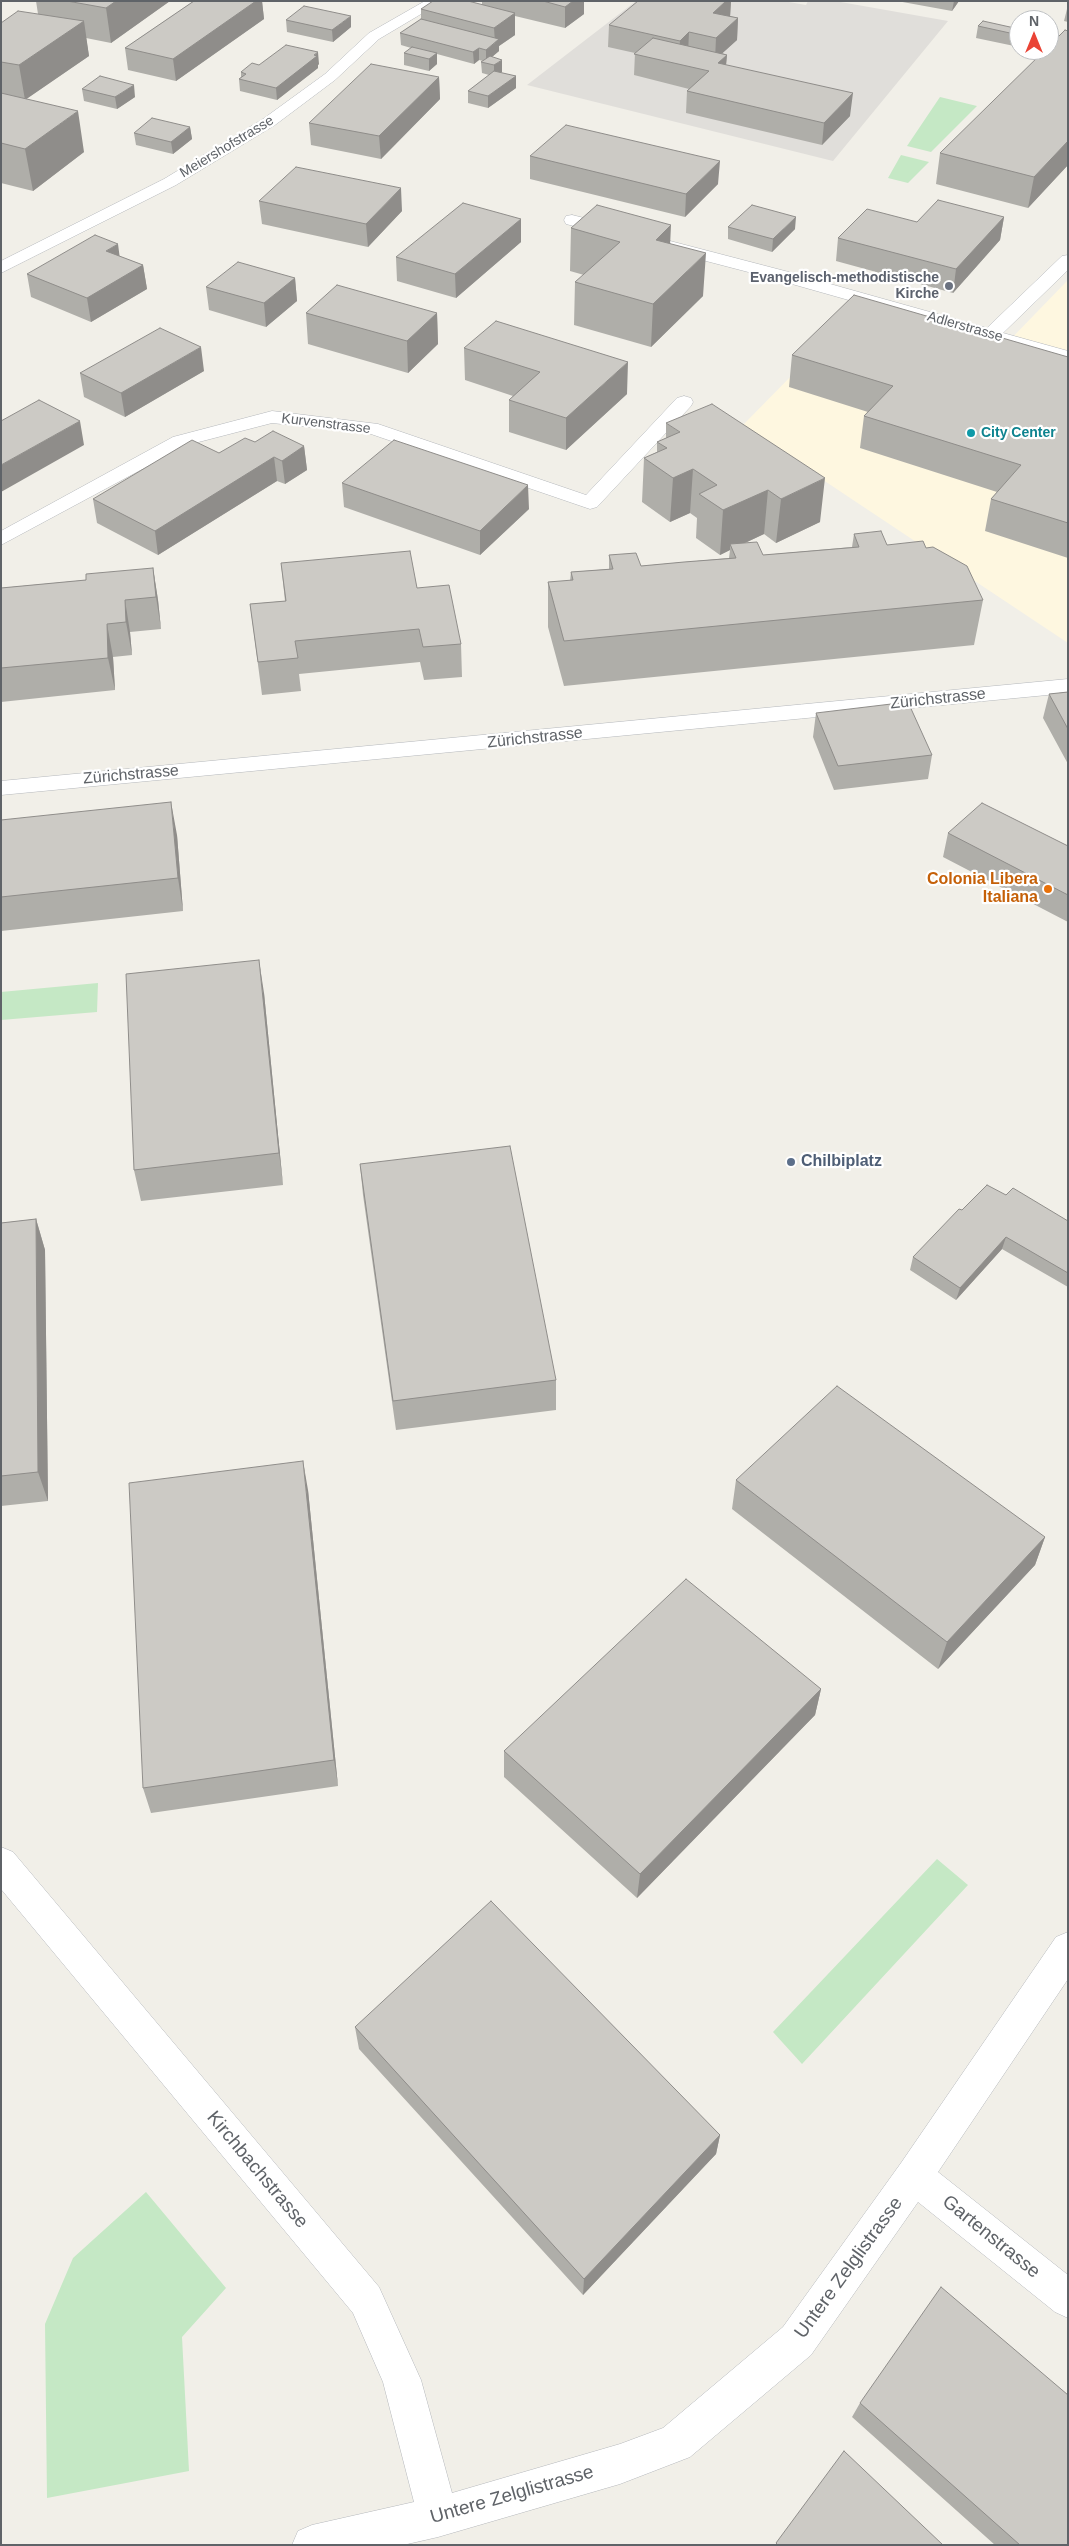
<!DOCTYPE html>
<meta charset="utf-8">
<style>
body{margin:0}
#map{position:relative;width:1069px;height:2546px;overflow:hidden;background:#f1efe8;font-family:Arial,sans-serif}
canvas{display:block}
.frame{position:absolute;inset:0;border:2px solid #5f6368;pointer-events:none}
.north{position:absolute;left:1009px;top:10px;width:50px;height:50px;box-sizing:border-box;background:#fff;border:1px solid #bfc1c3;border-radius:50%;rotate:0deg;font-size:14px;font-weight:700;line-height:20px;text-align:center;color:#5f6368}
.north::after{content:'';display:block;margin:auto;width:18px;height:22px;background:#ea4335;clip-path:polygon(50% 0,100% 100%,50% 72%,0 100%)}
</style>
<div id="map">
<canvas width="1069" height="2546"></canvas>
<div class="frame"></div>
<div class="north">N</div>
</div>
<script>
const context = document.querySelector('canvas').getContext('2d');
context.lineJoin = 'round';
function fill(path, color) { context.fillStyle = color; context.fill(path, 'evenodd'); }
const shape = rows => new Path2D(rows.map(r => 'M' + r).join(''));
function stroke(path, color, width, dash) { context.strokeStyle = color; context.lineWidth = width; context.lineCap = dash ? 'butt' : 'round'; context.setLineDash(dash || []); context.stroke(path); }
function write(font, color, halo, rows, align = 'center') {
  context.font = font + ' Arial,sans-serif'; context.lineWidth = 4.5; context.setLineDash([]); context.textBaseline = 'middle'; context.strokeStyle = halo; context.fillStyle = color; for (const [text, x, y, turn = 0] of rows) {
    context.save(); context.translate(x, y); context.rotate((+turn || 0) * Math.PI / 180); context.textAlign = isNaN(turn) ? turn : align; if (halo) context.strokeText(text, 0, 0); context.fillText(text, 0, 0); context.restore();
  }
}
fill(shape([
 [1068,280,1068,643,742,426,859,307,1003,347]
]), '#fef7e0');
fill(shape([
 [636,1,783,1,806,5,808,1,835,1,948,21,833,161,527,85]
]), '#e0deda');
fill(shape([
 [940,97,977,106,931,152,907,146],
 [901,155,929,162,908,183,888,178],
 [98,983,97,1012,1,1020,1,992],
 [937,1859,968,1885,802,2064,773,2032],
 [146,2192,226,2288,182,2337,189,2471,47,2498,45,2324,73,2258]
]), '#c5e8c5');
const service = shape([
 [572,215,620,227,622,231,620,235,614,236,566,224,564,220,566,216,572,215],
 [670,241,804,276,807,280,804,284,798,285,664,250,661,246,664,242,670,241]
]);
const minor = shape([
 [425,1,443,1,379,39,335,80,275,125,176,185,1,273,1,261,164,179,263,119,325,74,369,33,425,1],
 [1068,255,1068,270,1003,333,1068,351,1068,362,792,284,789,280,792,276,798,275,987,328,1062,256,1068,255],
 [684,396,691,398,693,402,691,406,597,507,590,509,368,433,272,423,187,445,1,545,1,531,173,437,272,411,378,424,586,495,677,398,684,396],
 [1,1847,13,1852,379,2287,421,2380,452,2493,620,2444,663,2428,783,2327,901,2163,1056,1937,1068,1932,1068,1979,938,2172,1068,2275,1068,2318,1055,2312,918,2202,811,2355,690,2457,620,2484,438,2537,403,2545,292,2545,298,2531,312,2525,414,2502,383,2382,353,2313,1,1889,1,1847]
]);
const tertiary = shape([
 [1068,679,1068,693,1,795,1,781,1068,679]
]);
stroke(service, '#b5b8bc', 1);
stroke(minor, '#b5b8bc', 1);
stroke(tertiary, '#b5b8bc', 1);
fill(service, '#fff');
fill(minor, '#fff');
fill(tertiary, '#fff');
fill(shape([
 [36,1,170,1,111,43,86,38,89,56,26,99,84,152,33,191,1,183,1,23,38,14],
 [194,1,262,1,264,19,176,81,128,70,125,48],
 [482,1,584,1,584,14,565,28,515,16,515,35,499,46,499,51,492,57,502,72,501,73,516,76,516,88,488,108,468,103,468,91,489,75,482,73,481,62,483,61,479,60,474,64,437,54,437,64,429,71,404,65,404,53,411,48,401,45,400,33,421,19,421,9,482,5],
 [731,1,730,16,738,18,737,40,722,53,727,55,726,65,850,116,822,145,686,113,687,91,689,89,634,75,635,53,608,47,609,25],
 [897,1,959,1,952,11],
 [1068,8,1068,22,1064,21,1067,9],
 [286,20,351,27,333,42,287,32],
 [978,26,1019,29,1019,47,976,38],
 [1068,31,1068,165,1028,208,936,184,940,153],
 [319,64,318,65,318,68,277,100,240,91,239,79,241,77,241,72,259,65],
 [439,77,440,99,381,159,311,145,309,123],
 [82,89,135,97,117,109,84,101],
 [190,127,192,139,173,154,136,145,134,133],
 [530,156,718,184,685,217,530,179],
 [259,201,402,211,368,247,262,224],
 [1004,217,1000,240,953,293,836,261,838,238],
 [521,219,521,242,456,298,397,281,396,257],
 [728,227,795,229,772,252,728,239],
 [571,228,670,243,703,296,651,347,574,325,575,282,584,275,570,271],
 [119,256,143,265,147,289,91,322,31,297,27,274],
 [295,278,297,301,266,327,209,310,206,287],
 [306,313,437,313,438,344,408,373,308,344],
 [464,348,627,394,566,450,509,432,509,400,513,396,465,380],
 [792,355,1068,357,1068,558,985,531,991,499,997,492,860,448,864,416,868,412,789,387],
 [204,371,125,417,84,397,80,373],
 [666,423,820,522,776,543,764,534,745,543,763,555,852,547,854,534,887,545,926,548,983,600,974,645,564,686,548,627,548,582,570,581,571,572,609,569,609,555,641,566,729,558,730,550,720,555,696,538,697,518,690,513,670,522,642,502,644,458,657,452,657,442,666,438],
 [255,442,304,446,307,470,285,484,277,481,158,555,97,523,93,499,219,453],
 [342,483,529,509,480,555,344,507],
 [281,563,417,588,461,644,462,677,424,680,420,662,299,674,301,691,262,695,250,604,285,601],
 [153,568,158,600,161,629,130,632,132,655,113,657,115,690,1,702,1,588,86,580],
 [1068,692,1068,764,1043,718,1049,694],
 [816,713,932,755,928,779,834,790,813,737],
 [1,820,177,835,183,911,1,931],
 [948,833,1068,846,1068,922,943,857],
 [264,993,283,1185,141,1201,134,1170],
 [360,1164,556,1380,556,1410,396,1430,363,1195],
 [1006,1195,1068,1221,1068,1287,1002,1249,956,1300,910,1270,913,1257,962,1210],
 [36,1219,45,1250,48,1501,1,1506,1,1223],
 [736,1480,1045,1537,1035,1565,938,1669,732,1509],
 [308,1490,338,1786,151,1813,143,1788],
 [821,1689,815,1715,637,1898,504,1777,504,1751],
 [355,2027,720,2135,716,2154,583,2295,359,2049],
 [860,2403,1068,2545,995,2545,852,2417]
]), '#afaea9');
fill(shape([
 [116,1,170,1,111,43,106,8],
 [256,1,262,1,264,19,176,81,173,59],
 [573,1,584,1,584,14,565,28,565,7],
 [726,1,731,1,730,18,713,13],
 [954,1,959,1,952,11],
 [515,13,515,35,499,46,499,51,486,62,486,50,495,43,494,28],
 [351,16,351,27,333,42,332,30],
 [738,18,737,40,715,60,716,38],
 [84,21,89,56,25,100,19,65],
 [689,32,688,54,678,63,680,41],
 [479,48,479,60,474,64,473,52],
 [318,52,319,64,318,65,318,68,277,100,276,88],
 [437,53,437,64,429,71,429,59],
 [727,55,725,75,718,63],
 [502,60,502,72,494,77,494,65],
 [516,76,516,88,488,108,488,96],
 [439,77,440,99,381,159,379,136],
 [134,85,135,97,117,109,115,97],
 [853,93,850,116,822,145,824,123],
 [78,111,84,152,33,191,25,149],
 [190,127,192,139,173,154,171,142],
 [1068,141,1068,165,1028,208,1034,177],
 [720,161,718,184,685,217,686,194],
 [401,188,402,211,368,247,366,224],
 [796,217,795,229,772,252,773,239],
 [1004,217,1000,240,953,293,956,269],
 [521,219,521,242,456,298,455,274],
 [671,225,669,268,656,240],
 [118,244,121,267,106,251],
 [706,253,703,296,651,347,653,304],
 [143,265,147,289,91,322,87,298],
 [295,278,297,301,266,327,264,303],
 [437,313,438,344,408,373,407,341],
 [201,347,204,371,125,417,121,393],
 [628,362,627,394,566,450,566,418],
 [80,421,84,445,1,492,1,465],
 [304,446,307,470,285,484,282,461],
 [274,457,277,481,158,555,155,531],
 [693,469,690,513,670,522,673,478],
 [825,478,820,522,776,543,781,499],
 [528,485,529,509,480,555,480,531],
 [768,490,764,534,732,549,730,544,730,550,720,555,723,510],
 [153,568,158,600,161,629,156,597],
 [125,600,130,632,132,655,126,622],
 [107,624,113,657,115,690,108,658],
 [171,802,177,835,183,911,178,878],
 [259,960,264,993,283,1185,279,1153],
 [36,1219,45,1250,48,1501,38,1472],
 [1006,1237,1002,1249,956,1300,960,1288],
 [303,1461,308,1490,338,1786,334,1760],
 [1045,1537,1035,1565,938,1669,947,1642],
 [821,1689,815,1715,637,1898,640,1874],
 [720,2135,716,2154,583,2295,584,2279]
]), '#8f8d8a');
const building = shape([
 [67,1,116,1,106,8,67,1],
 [194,1,256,1,173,59,125,48,194,1],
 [433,1,468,1,515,13,494,28,421,9,433,1],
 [543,1,573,1,565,7,543,1],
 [638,1,726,1,713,13,738,18,716,38,689,32,680,41,609,25,638,1],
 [304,6,351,16,332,30,286,20,304,6],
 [18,11,84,21,19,65,1,62,1,23,18,11],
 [421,19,499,39,486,50,479,48,473,52,400,33,421,19],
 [983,21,1019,29,1019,35,978,26,983,21],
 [1065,30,1068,31,1068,141,1034,177,940,153,1045,50,1049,50,1049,46,1065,30],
 [653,38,727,55,718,63,853,93,824,123,687,91,709,71,634,54,653,38],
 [286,45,318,52,314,55,317,56,276,88,239,79,246,74,241,72,252,63,259,65,286,45],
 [412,47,437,53,429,59,404,53,412,47],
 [490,56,502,60,494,65,481,62,490,56],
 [371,64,439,77,379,136,309,123,371,64],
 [494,71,516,76,488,96,468,91,494,71],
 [100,76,134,85,115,97,82,89,100,76],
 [1,93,78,111,25,149,1,143,1,93],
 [152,118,190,127,171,142,134,133,152,118],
 [566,125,720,161,686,194,530,156,566,125],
 [296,167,401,188,366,224,259,201,296,167],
 [938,200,1004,217,956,269,838,238,867,209,917,222,938,200],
 [463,203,521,219,455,274,396,257,463,203],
 [597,205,671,225,656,240,706,253,653,304,575,282,620,242,571,228,597,205],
 [752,205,796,217,773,239,728,227,752,205],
 [95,235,118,244,106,251,143,265,87,298,27,274,95,235],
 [238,262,295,278,264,303,206,287,238,262],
 [337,285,437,313,407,341,306,313,337,285],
 [854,295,1068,357,1068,523,991,499,1021,465,864,416,893,386,792,355,854,295],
 [496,321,628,362,566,418,509,400,540,372,464,348,496,321],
 [160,328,201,347,121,393,80,373,160,328],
 [39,400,80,421,1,465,1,421,39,400],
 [712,404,825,478,781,499,768,490,723,510,699,494,717,485,693,469,673,478,644,458,667,448,657,442,680,432,666,423,712,404],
 [273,431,304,446,282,461,274,457,155,531,93,499,192,440,219,453,245,438,255,442,273,431],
 [394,440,528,485,480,531,342,483,394,440],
 [881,531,887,545,923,541,926,548,933,547,967,566,983,600,564,641,548,582,573,580,571,572,613,569,609,555,636,553,641,566,684,562,736,558,730,544,757,542,763,555,859,547,854,534,881,531],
 [410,551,417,588,449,585,461,644,423,647,419,629,295,641,298,658,258,662,250,604,286,601,281,563,410,551],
 [153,568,156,597,125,600,126,622,107,624,108,658,1,668,1,588,86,580,86,574,153,568],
 [1068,692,1068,729,1049,694,1068,692],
 [908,702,932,755,838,766,816,713,908,702],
 [171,802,178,878,1,897,1,820,171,802],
 [982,803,1068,846,1068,895,948,833,982,803],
 [259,960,279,1153,134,1170,126,974,259,960],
 [510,1146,556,1380,393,1401,360,1164,510,1146],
 [987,1185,1006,1195,1013,1188,1068,1221,1068,1273,1006,1237,960,1288,913,1257,959,1209,962,1210,987,1185],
 [36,1219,38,1472,1,1476,1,1223,36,1219],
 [837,1386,1045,1537,947,1642,736,1480,837,1386],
 [303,1461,334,1760,143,1788,129,1483,303,1461],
 [686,1579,821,1689,640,1874,504,1751,686,1579],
 [491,1901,720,2135,584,2279,355,2027,491,1901],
 [941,2287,1068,2395,1068,2545,1020,2545,860,2403,941,2287],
 [844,2451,943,2545,778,2545,776,2543,844,2451]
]);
fill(building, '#cccac5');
stroke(building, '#8f8d8a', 1);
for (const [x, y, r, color] of [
 [949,286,5,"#6b7280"],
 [971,433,5,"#0f9aa8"],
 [1048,889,5,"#e8710a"],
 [791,1162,5,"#5c6f8a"]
]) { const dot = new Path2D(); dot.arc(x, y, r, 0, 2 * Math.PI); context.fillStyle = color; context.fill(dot); stroke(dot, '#fff', 2); }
write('14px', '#5f6368', '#fff', [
 ["Meiershofstrasse",227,147,-31],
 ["Adlerstrasse",965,327,16],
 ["Kurvenstrasse",326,424,7]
]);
write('bold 14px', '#5b616d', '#fff', [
 ["Evangelisch-methodistische",939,278],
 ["Kirche",939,294]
], 'right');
write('bold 14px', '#0d838f', '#fff', [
 ["City Center",981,433]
], 'left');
write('16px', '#5f6368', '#fff', [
 ["Zürichstrasse",938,699,-6],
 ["Zürichstrasse",535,738,-6],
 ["Zürichstrasse",131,775,-5]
]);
write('bold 16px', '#c56008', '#fff', [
 ["Colonia Libera",1038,880],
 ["Italiana",1038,898]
], 'right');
write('bold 16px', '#4e5e75', '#fff', [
 ["Chilbiplatz",801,1162]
], 'left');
write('19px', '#5f6368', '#fff', [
 ["Kirchbachstrasse",257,2170,50],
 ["Gartenstrasse",991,2237,39],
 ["Untere Zelglistrasse",849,2268,-54],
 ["Untere Zelglistrasse",512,2495,-16]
]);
</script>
